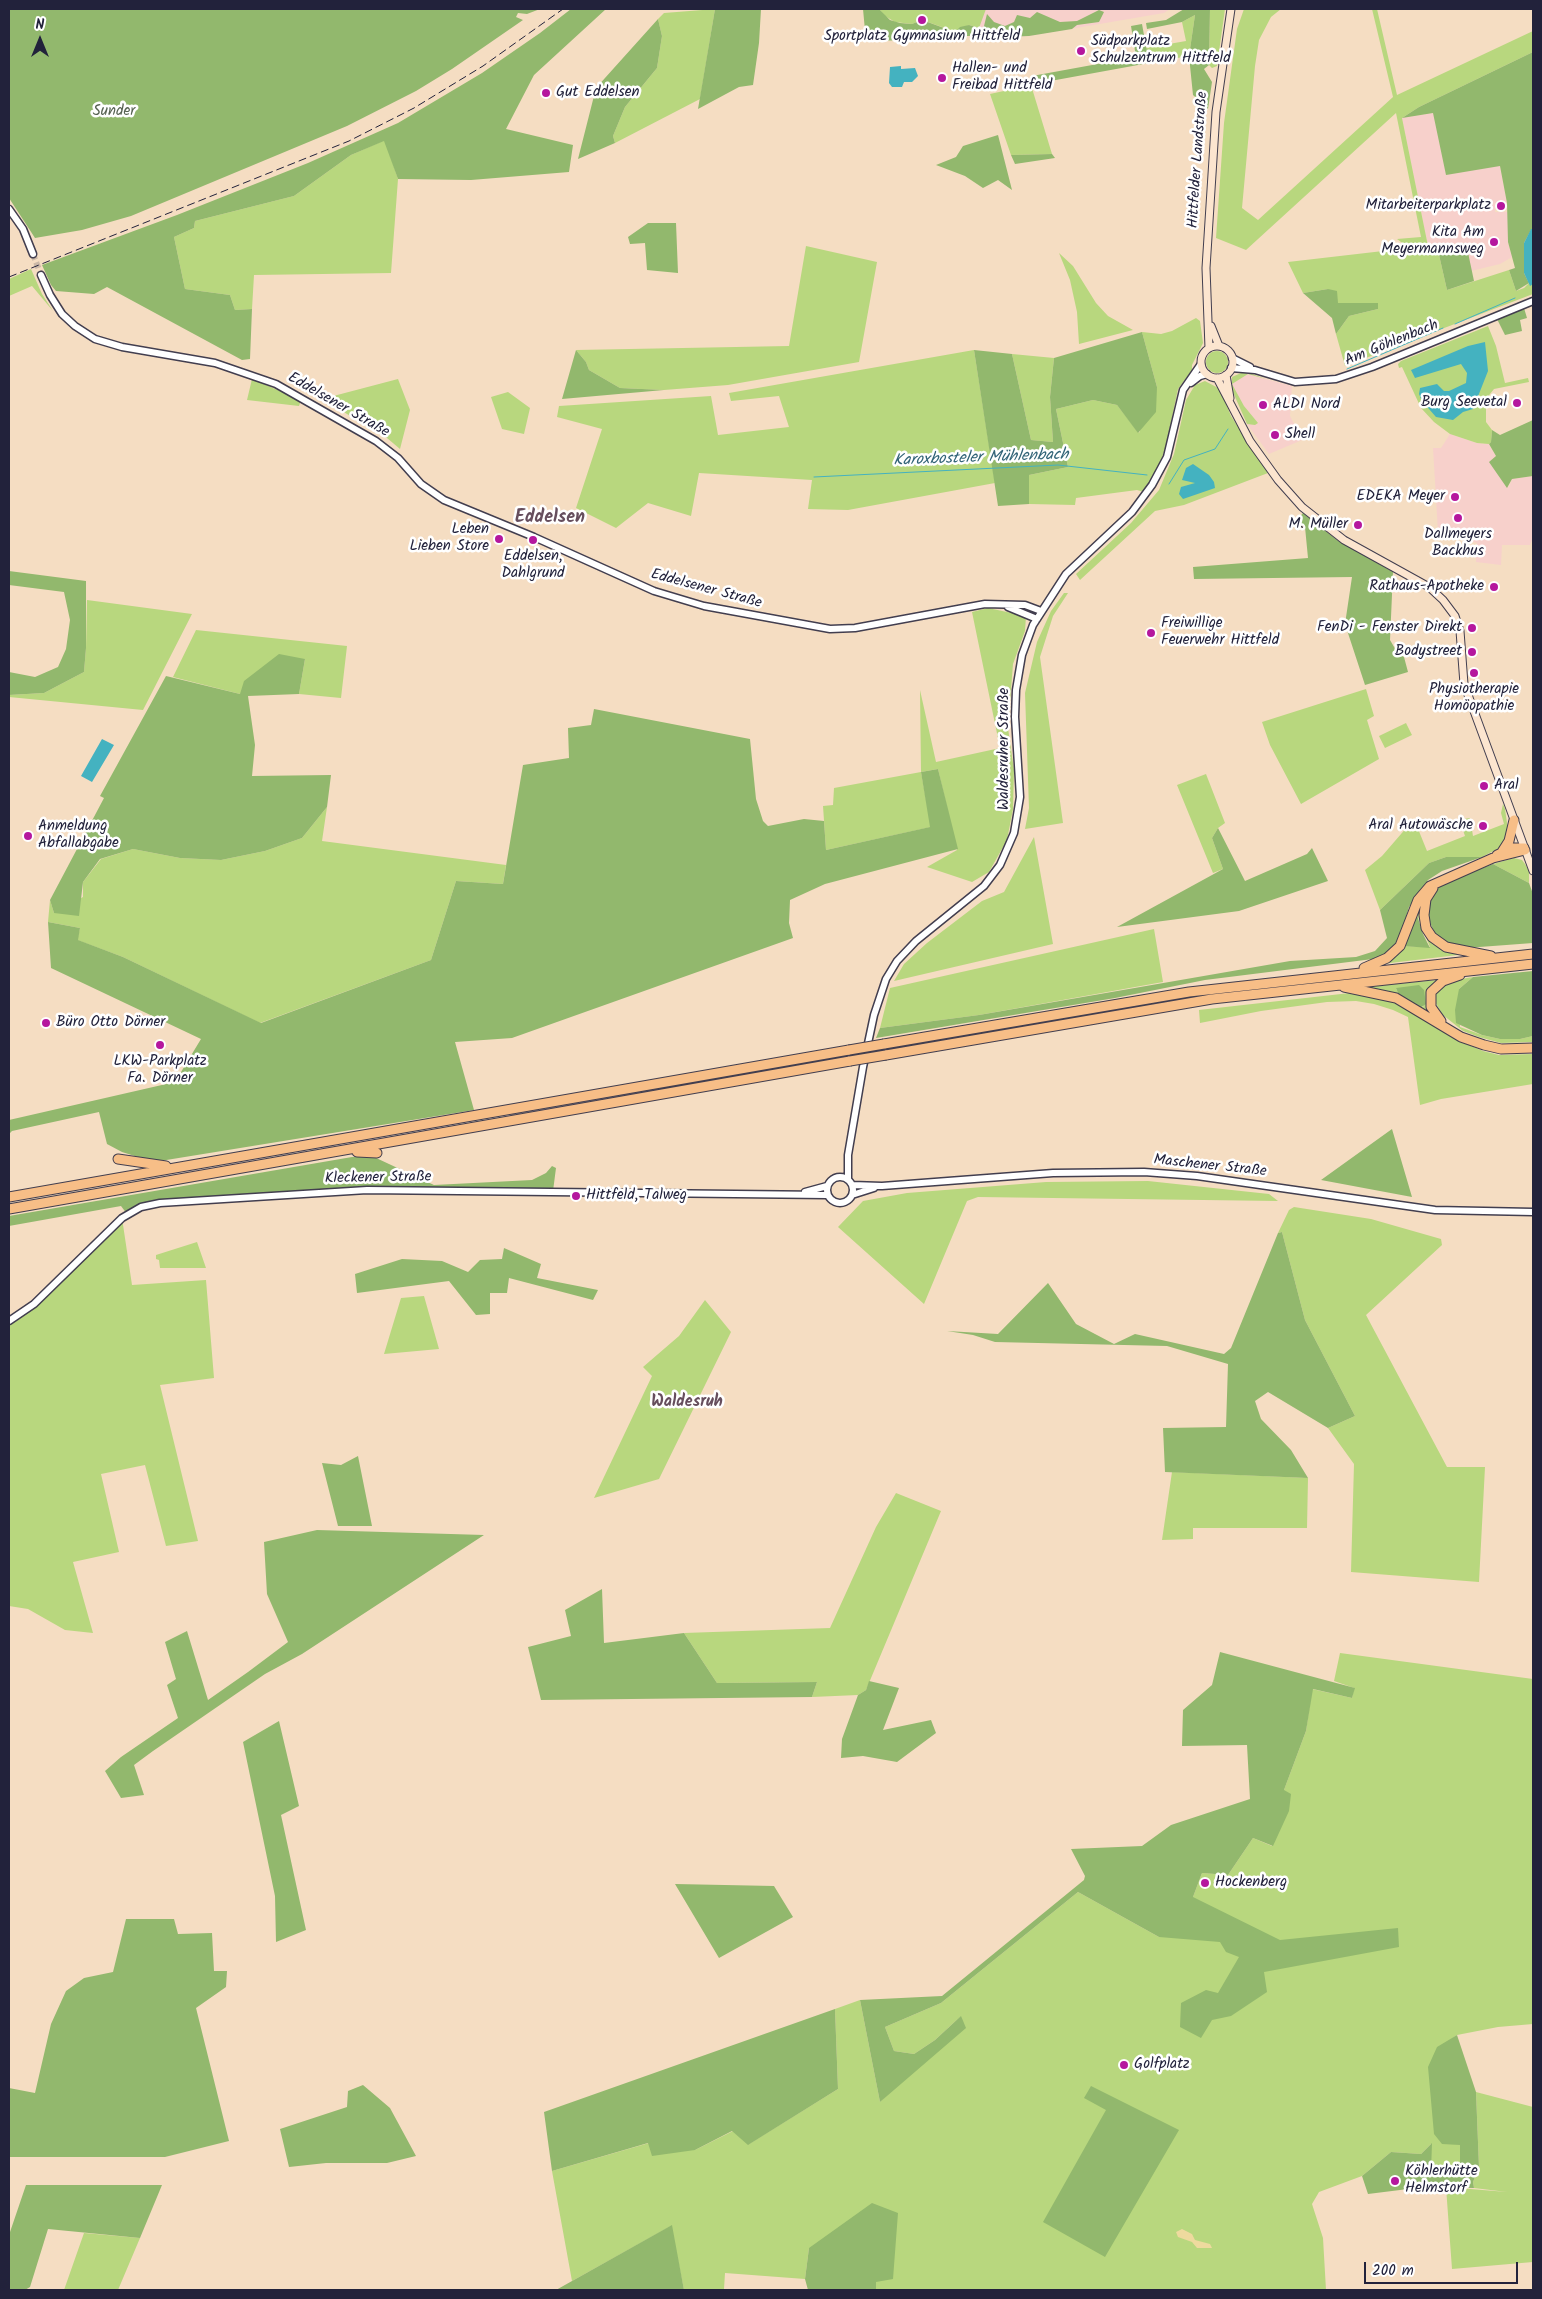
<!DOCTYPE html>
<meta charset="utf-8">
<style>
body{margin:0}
#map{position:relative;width:1542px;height:2299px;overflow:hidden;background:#f5ddc2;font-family:Kalam,sans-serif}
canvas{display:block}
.frame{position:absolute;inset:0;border:10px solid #22223b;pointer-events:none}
.north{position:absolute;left:15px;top:15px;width:50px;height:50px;-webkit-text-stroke:4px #fff;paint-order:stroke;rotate:0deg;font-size:14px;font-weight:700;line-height:20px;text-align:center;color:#22223b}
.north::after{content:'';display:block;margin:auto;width:18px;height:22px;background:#22223b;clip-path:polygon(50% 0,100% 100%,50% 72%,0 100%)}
.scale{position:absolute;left:1364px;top:2262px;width:154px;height:22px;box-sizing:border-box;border:2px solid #22223b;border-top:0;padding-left:6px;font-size:15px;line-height:18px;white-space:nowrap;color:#22223b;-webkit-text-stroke:4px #fff;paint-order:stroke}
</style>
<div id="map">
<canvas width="1542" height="2299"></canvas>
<div class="frame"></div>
<div class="north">N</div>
<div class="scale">200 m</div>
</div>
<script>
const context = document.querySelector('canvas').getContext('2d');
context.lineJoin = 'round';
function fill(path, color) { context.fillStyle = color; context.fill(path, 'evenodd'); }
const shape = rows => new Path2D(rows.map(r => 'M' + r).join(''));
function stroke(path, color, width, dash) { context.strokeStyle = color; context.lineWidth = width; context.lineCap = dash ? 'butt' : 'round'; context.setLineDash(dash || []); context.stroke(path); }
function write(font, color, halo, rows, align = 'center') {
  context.font = font + ' Kalam,sans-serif'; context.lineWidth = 5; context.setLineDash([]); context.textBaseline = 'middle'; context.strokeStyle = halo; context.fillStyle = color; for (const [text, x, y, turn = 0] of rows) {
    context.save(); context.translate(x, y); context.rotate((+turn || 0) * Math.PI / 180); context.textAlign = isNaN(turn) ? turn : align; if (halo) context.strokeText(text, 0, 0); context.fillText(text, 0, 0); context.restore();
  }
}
fill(shape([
 [959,9,1170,9,1164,13,1029,36,981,38,976,36,979,28,956,32,951,31],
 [1433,113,1500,166,1507,203,1495,203,1495,212,1508,212,1508,242,1512,257,1500,264,1471,271,1466,243,1428,246,1402,118],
 [1247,374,1292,386,1290,416,1302,440,1269,454,1247,424,1232,390,1231,384],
 [1450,434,1477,443,1489,444,1496,456,1490,462,1509,487,1512,479,1533,476,1533,538,1530,545,1502,545,1501,565,1476,562,1476,558,1474,557,1477,543,1438,532,1433,448,1441,448]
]), '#f7d0cb');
fill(shape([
 [715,9,700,99,615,143,613,136,625,107,657,68,662,36,658,19,664,13],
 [879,9,986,9,979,28,969,25,956,32,922,20,912,24,895,22,885,16],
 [1210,9,1225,9,1217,66,1212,68,1209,65],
 [1244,9,1281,9,1271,17,1259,40,1255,66,1242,208,1258,220,1393,97,1372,9,1377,9,1397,95,1533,31,1533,52,1419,107,1402,118,1428,246,1437,246,1447,290,1509,270,1516,291,1524,288,1529,283,1530,285,1533,284,1533,294,1345,366,1336,334,1349,316,1378,309,1378,303,1337,303,1328,289,1303,293,1288,262,1409,248,1397,239,1421,237,1396,113,1246,250,1216,238,1224,123,1237,29],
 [1195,15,1189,56,1149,63,1146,48,1186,41,1182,22],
 [1031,85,1052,154,1011,155,990,94],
 [385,140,398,179,391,273,254,275,252,309,235,310,230,295,185,289,174,237,194,228,195,221,294,196,351,155],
 [806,246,877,262,859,362,728,385,664,390,620,388,589,370,586,362,576,350,789,346],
 [1059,253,1073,266,1096,303,1108,316,1133,330,1079,344,1077,312,1070,280],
 [31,269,42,294,53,311,32,286,9,296,9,279],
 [1196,318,1200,321,1203,343,1192,365,1192,370,1178,389,1166,446,1156,475,1144,492,1137,490,1076,498,1075,505,1029,504,1029,475,1068,467,1056,409,1093,400,1117,405,1139,433,1157,387,1142,332,1161,334,1172,331],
 [1488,326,1496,346,1505,383,1528,378,1529,382,1494,389,1486,399,1486,422,1492,430,1491,442,1489,444,1477,443,1450,434,1434,422,1421,408,1402,367,1399,368,1398,364,1401,361],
 [974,350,995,483,848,510,808,509,812,480,699,473,691,516,648,503,616,528,576,508,602,429,557,417,559,406,711,396,718,435,789,427,779,396,731,401,729,393],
 '1206 362a11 11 0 1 1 22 0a11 11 0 1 1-22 0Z',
 [1012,354,1054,358,1050,397,1053,442,1031,440],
 [1241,373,1252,374,1266,379,1248,374,1232,384,1244,406,1258,423,1255,425,1247,424,1232,390,1232,377],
 [252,379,301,400,299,406,247,400],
 [398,379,410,410,400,449,387,438,322,399],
 [1205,381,1220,389,1231,416,1268,473,1184,505,1155,511,1080,580,1076,574,1131,523,1159,490,1174,454,1186,400,1195,385],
 [508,392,530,408,524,434,502,429,491,397],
 [1064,593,1068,593,1053,616,1040,657,1063,823,1025,829,1029,808,1025,693,1037,642,1051,611],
 [87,600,192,614,143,710,9,697,9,695,44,693,84,672,86,648],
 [988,608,1026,616,1025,631,1013,664,1008,728,1014,770,1013,809,1007,840,989,872,972,882,927,867,957,850,938,769,921,772,931,827,826,850,823,806,833,805,834,788,921,772,920,690,936,762,1000,748,972,612],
 [196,630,347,646,341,698,299,694,305,659,240,694,173,677],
 [1366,689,1374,716,1367,720,1379,759,1301,804,1270,745,1262,722],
 [1406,723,1412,735,1385,748,1379,736],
 [1206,774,1225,823,1218,828,1212,838,1223,869,1213,873,1177,785],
 [1503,804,1505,809,1508,830,1508,837,1501,847,1482,857,1446,857,1429,863,1380,910,1365,870,1382,856,1414,819,1427,851,1465,836,1461,824,1465,822,1464,819,1470,818,1473,836,1504,824,1501,813],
 [327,807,322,841,506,865,503,884,456,881,431,960,260,1023,123,957,77,940,80,928,48,922,50,900,54,913,83,897,83,882,101,859,133,849,180,858,221,860,265,851,302,838],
 [1034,837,1053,944,894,981,904,964,927,943,982,901,1004,892],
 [1514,858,1522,860,1525,864,1529,871,1529,883,1493,864],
 [1426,892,1427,933,1466,954,1382,964,1403,946,1430,947,1416,912],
 [1154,929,1163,982,979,1015,880,1028,890,988],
 [1473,977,1459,989,1460,1027,1482,1035,1500,1039,1520,1039,1533,1036,1533,1042,1501,1043,1479,1037,1463,1031,1443,1015,1435,1002,1435,995,1439,988,1449,981],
 [1437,980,1432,986,1433,1016,1420,1008,1424,1006,1396,988,1400,998,1366,987],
 [1350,993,1389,1000,1425,1018,1464,1043,1483,1051,1499,1055,1533,1054,1533,1084,1441,1099,1420,1105,1408,1017,1393,1010,1374,1004,1356,1001,1327,1002,1261,1011,1200,1023,1199,1010],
 [1148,1181,1269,1194,1278,1201,978,1197,967,1201,924,1304,838,1227,863,1201,907,1193,1046,1182],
 [1294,1207,1371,1219,1441,1239,1442,1245,1366,1315,1447,1467,1485,1467,1479,1582,1351,1572,1354,1464,1328,1428,1355,1416,1305,1320,1282,1232,1278,1233,1289,1210],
 [122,1218,132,1285,206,1280,214,1378,160,1385,198,1541,166,1546,145,1465,101,1474,119,1552,73,1562,93,1633,65,1630,28,1609,9,1606,9,1321,19,1316],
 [197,1242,206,1268,160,1268,159,1260,156,1259,156,1255],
 [424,1296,439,1349,384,1354,401,1298],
 [705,1300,731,1332,659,1479,594,1498,652,1376,643,1367,679,1336],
 [1172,1472,1308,1478,1307,1528,1193,1528,1193,1539,1162,1540],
 [896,1493,941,1511,866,1690,858,1695,812,1697,817,1682,717,1683,684,1633,830,1628,876,1527],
 [1340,1653,1533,1679,1533,2024,1498,2027,1457,2035,1450,2040,1460,2145,1460,2173,1431,2172,1431,2144,1421,2154,1391,2152,1362,2176,1319,2192,1312,2204,1323,2238,1326,2290,876,2290,876,2282,809,2248,805,2279,725,2273,724,2289,684,2290,671,2226,572,2281,552,2171,649,2143,695,2150,733,2131,749,2144,838,2089,835,2009,860,2000,880,2102,961,2016,935,2040,914,2054,894,2051,885,2027,941,2003,1078,1892,1159,1937,1193,1897,1202,1873,1228,1875,1253,1838,1272,1846,1284,1790,1306,1731,1312,1689,1352,1698,1354,1688,1334,1681],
 [1476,2092,1533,2107,1533,2262,1452,2269,1446,2187,1507,2192,1474,2188,1473,2182,1479,2167],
 [84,2233,140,2238,118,2290,64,2290]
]), '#b8d77e');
fill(shape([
 [9,9,540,9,527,14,518,13,516,17,523,20,452,69,416,91,347,126,131,216,82,230,35,238,9,198],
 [571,9,606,9,534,75,506,129,573,145,569,172,471,180,398,179,384,141,351,155,294,196,195,221,194,228,174,237,185,289,230,295,235,310,252,309,250,359,242,360,107,287,94,294,56,291,51,285,42,265,177,215,308,163,398,123,482,73,540,33],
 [715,9,761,9,759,43,753,85,739,87,698,109],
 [863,9,879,9,890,20,900,23,912,24,922,20,955,32,960,27,969,25,979,28,976,36,964,36,963,39,866,41],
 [1184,9,1210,9,1209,65,1204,69,1212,82,1208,109,1193,95,1189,56,1195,15,1182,22,1147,29,1146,23,1166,20],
 [1099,10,1104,12,1099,22,1077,25,1072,29,1029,36,981,38,987,14,994,22,1005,26,1014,22,1017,15,1030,18,1037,12,1060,22,1077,21],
 [658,19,662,36,657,68,625,107,613,136,615,143,578,159,596,88],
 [1142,24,1149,63,1034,84,1032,76,1136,57,1131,26],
 [1533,52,1533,229,1531,230,1524,243,1524,273,1529,283,1516,291,1509,270,1515,268,1508,242,1507,203,1500,166,1446,175,1433,113,1402,118,1419,107],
 [998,135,1012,190,998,180,983,188,965,176,936,165,956,157,963,146],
 [1052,154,1055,158,1015,164,1011,155],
 [648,223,676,223,678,273,647,270,645,243,630,244,628,237],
 [1466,243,1474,281,1447,290,1437,246],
 [1328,289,1337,291,1338,303,1378,303,1378,309,1349,316,1336,334,1332,318,1303,293],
 [1524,308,1527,318,1520,320,1522,331,1505,335,1497,319],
 [1142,332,1157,387,1156,412,1138,433,1117,405,1093,400,1056,409,1068,467,1029,475,1029,504,998,506,974,350,1012,354,1031,440,1053,442,1050,397,1054,358],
 [576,350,586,362,589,370,620,388,664,390,562,399],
 [1533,420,1533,476,1512,479,1507,488,1489,462,1496,456,1489,444,1491,442,1492,430,1500,435],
 [1303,513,1337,540,1393,572,1390,640,1397,652,1404,657,1408,672,1365,685,1345,624,1352,577,1194,579,1193,567,1308,558,1305,527,1297,520],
 [9,571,86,581,86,648,84,672,44,693,9,695,9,672,35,677,58,667,66,649,70,620,64,592,9,585],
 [279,654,305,659,299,694,248,696,255,745,252,776,331,775,327,807,302,838,265,851,221,860,180,858,133,849,100,859,83,882,79,916,54,913,50,900,104,798,100,796,166,676,240,694,244,681],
 [594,709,750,739,756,799,763,821,768,826,804,819,824,821,826,850,930,827,921,772,938,769,958,849,825,884,790,900,789,923,793,938,512,1038,455,1042,474,1110,154,1162,122,1152,107,1144,99,1112,12,1131,9,1134,9,1120,175,1082,201,1039,51,968,48,922,80,928,78,940,123,957,261,1023,431,960,456,881,503,884,523,765,569,758,568,728,591,725],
 [1218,828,1245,881,1307,854,1312,848,1328,881,1239,911,1117,927,1223,869,1212,838],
 [1446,857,1482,857,1442,871,1428,880,1409,907,1399,940,1386,953,1373,959,1205,980,1115,998,876,1038,880,1028,979,1015,1290,961,1356,957,1375,951,1387,938,1380,910,1429,863],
 [1493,864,1529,883,1533,894,1533,943,1466,948,1448,944,1436,935,1431,925,1428,915,1430,897,1437,888,1449,881],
 [1416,912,1423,934,1430,948,1403,946],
 [1533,971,1533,1036,1520,1039,1500,1039,1482,1035,1456,1023,1455,1010,1459,989,1473,977],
 [1419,985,1424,990,1426,1004,1420,1008,1400,998,1396,988],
 [1392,1129,1412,1197,1321,1180],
 [352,1157,374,1157,434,1185,532,1180,546,1173,552,1166,556,1168,553,1191,367,1190,159,1202,127,1214,121,1206,9,1226,9,1216],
 [1282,1232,1305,1320,1355,1416,1328,1428,1268,1392,1255,1401,1261,1419,1291,1450,1308,1478,1165,1472,1163,1428,1226,1427,1228,1364,1167,1346,995,1342,973,1335,947,1331,998,1334,1048,1283,1076,1324,1114,1344,1135,1334,1224,1354,1231,1348,1278,1233],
 [504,1248,541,1264,537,1278,598,1290,593,1300,509,1278,507,1293,490,1293,490,1314,476,1315,449,1281,357,1293,355,1274,402,1259,442,1261,468,1272,480,1260,502,1259],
 [358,1456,372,1526,338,1526,322,1463,341,1465],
 [317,1530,484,1535,302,1654,265,1674,153,1751,134,1765,144,1795,121,1798,105,1771,121,1757,178,1718,167,1685,176,1679,165,1642,187,1631,208,1700,248,1672,288,1642,267,1594,264,1542],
 [602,1589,604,1643,684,1633,717,1683,817,1682,812,1697,541,1700,528,1647,571,1636,565,1610],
 [1220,1652,1355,1688,1352,1698,1313,1689,1306,1731,1284,1790,1291,1794,1289,1811,1273,1846,1253,1838,1228,1875,1202,1873,1193,1897,1280,1940,1398,1928,1399,1947,1264,1972,1267,1992,1231,2016,1212,2020,1201,2038,1180,2027,1181,2003,1206,1990,1218,1993,1239,1957,1226,1952,1220,1942,1159,1937,1078,1892,941,2003,885,2027,894,2051,914,2054,935,2040,961,2016,966,2028,880,2102,860,2000,942,1996,1084,1880,1085,1876,1071,1849,1142,1846,1171,1825,1250,1799,1247,1745,1182,1746,1183,1710,1212,1685],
 [869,1681,899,1688,883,1730,931,1720,936,1733,897,1762,863,1756,841,1758,842,1739,858,1695,866,1690],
 [279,1721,299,1806,281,1815,306,1930,276,1942,275,1896,243,1742],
 [675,1884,774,1886,793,1917,719,1958],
 [126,1919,174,1919,178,1934,212,1933,214,1971,227,1971,226,1987,196,2008,229,2141,165,2157,9,2157,9,2088,35,2093,51,2024,66,1991,84,1978,113,1972],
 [835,2009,838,2089,748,2145,732,2131,695,2150,652,2156,648,2143,552,2171,544,2112],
 [1457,2035,1476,2092,1479,2167,1473,2182,1474,2188,1424,2187,1368,2194,1362,2176,1391,2152,1421,2154,1432,2143,1431,2172,1460,2172,1460,2145,1442,2144,1434,2134,1428,2067,1437,2047],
 [363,2085,390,2108,416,2156,387,2163,326,2163,289,2167,280,2129,347,2107,348,2091],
 [1091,2086,1179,2130,1105,2257,1043,2222,1106,2110,1084,2098],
 [26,2185,162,2185,140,2238,48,2229,30,2287,25,2290,9,2290,9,2235],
 [872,2203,898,2213,893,2279,876,2282,876,2290,808,2290,805,2279,809,2248],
 [672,2225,684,2290,556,2290]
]), '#92b86d');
fill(shape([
 [1182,2229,1192,2234,1195,2240,1210,2244,1212,2248,1197,2248,1192,2242,1178,2237,1176,2232]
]), '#eeda9e');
fill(shape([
 [901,66,901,69,915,68,918,76,912,82,904,82,902,87,892,87,889,83,890,67],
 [1531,229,1533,229,1533,284,1530,286,1524,273,1524,243],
 [1485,342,1488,371,1473,409,1463,412,1453,420,1436,417,1422,401,1419,394,1420,388,1437,384,1444,391,1449,391,1466,383,1467,373,1461,364,1415,378,1411,370,1468,346],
 [1193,464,1209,475,1214,482,1215,488,1183,499,1179,494,1181,487,1195,483,1182,480,1186,468],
 [102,739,114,745,92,782,81,776]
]), '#44b2c0');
stroke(shape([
 [1455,324,1515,298],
 [1347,369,1443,328],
 [814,477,1058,465,1147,475],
 [1169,484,1184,460,1215,449,1228,429]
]), '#44b2c0', 1);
stroke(shape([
 [33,254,41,275]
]), '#cbb8a7', 6, [6, 3]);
const tertiary = shape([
 [9,209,23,229,33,254],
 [41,275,50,295,62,314,75,326,95,339,122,347,215,363,276,384,376,441,398,458,421,484,444,500,534,537,654,591,704,606,830,629,855,628,985,604,1025,605,1041,611],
 [1232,358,1250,367],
 [1231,368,1255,370,1295,382,1336,379,1372,367,1533,301],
 [1191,383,1200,376,1207,374],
 [1008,607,1037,619],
 '827 1190a13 13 0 1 1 26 0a13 13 0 1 1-26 0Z',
 [848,1179,848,1155,863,1067,874,1015,886,979,897,961,916,941,984,886,1000,865,1014,833,1020,797,1015,717,1016,690,1022,655,1033,625,1066,574,1132,512,1152,485,1167,457,1183,390,1201,364],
 [852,1185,882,1186,1053,1173,1144,1172,1197,1176,1435,1210,1533,1212],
 [805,1192,827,1186],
 [852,1195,874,1188],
 [9,1321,34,1304,122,1218,141,1207,160,1203,367,1190,827,1195]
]);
const secondary = shape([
 [1211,326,1219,346],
 '1201 362a16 16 0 1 1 32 0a16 16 0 1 1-32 0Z',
 [1209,348,1206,268,1216,112,1231,9],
 [1226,375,1230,398],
 [1217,378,1250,441,1278,480,1302,507,1344,540,1429,587,1443,600,1455,616,1460,631,1464,684,1533,871]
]);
const motorway = shape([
 [1502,852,1509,841,1514,820],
 [1497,855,1512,848,1524,848],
 [1433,888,1426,899,1424,915,1426,928,1432,937,1446,947,1491,956],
 [1364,968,1387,958,1400,946,1418,900,1430,886,1493,858,1525,850],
 [1344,987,1396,998,1461,1037,1484,1045,1501,1049,1533,1048],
 [1441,1021,1431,1007,1431,992,1443,981,1460,975],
 [884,1044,1189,992,1533,954],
 [886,1055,1212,999,1533,964],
 [357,1152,377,1153],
 [118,1159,166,1166],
 [9,1197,849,1050],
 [9,1209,850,1061]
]);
stroke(tertiary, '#423e4f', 9);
stroke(secondary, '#423e4f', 9);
stroke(motorway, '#423e4f', 11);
stroke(tertiary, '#fff', 6);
stroke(secondary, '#fce5cf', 7);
stroke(motorway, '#f7be87', 9);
stroke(shape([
 [9,277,349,141,414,108,483,66,563,9]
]), '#22223b', 1, [8, 4]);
const motorwayBridge = shape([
 [849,1050,884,1044],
 [850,1061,886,1055]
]);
stroke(motorwayBridge, '#423e4f', 11, []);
stroke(motorwayBridge, '#f7be87', 9);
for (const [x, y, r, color] of [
 [922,20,5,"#b5179e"],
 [1081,51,5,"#b5179e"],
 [942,78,5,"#b5179e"],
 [546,93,5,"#b5179e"],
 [1501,206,5,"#b5179e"],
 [1494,242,5,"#b5179e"],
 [1517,403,5,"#b5179e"],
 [1263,405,5,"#b5179e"],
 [1275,435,5,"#b5179e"],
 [1455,497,5,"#b5179e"],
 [1458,518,5,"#b5179e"],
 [1358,525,5,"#b5179e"],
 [499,539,5,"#b5179e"],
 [533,540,5,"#b5179e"],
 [1494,587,5,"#b5179e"],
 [1472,628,5,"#b5179e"],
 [1151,633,5,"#b5179e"],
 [1472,652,5,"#b5179e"],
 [1474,673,5,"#b5179e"],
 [1484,786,5,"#b5179e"],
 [1483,826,5,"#b5179e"],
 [28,836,5,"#b5179e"],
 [46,1023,5,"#b5179e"],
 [160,1045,5,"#b5179e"],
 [576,1196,5,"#b5179e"],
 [1205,1883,5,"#b5179e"],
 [1124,2065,5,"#b5179e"],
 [1395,2181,5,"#b5179e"]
]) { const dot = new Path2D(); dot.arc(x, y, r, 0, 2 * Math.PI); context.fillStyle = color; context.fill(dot); stroke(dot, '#fff', 2); }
write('15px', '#22223b', '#fff', [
 ["Sportplatz Gymnasium Hittfeld",922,37,"center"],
 ["Südparkplatz",1091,42],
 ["Schulzentrum Hittfeld",1091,59],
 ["Hallen- und",952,69],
 ["Freibad Hittfeld",952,86],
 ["Gut Eddelsen",556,93],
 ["Mitarbeiterparkplatz",1491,206,"right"],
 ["Kita Am",1484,233,"right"],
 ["Meyermannsweg",1484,250,"right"],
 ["Burg Seevetal",1507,403,"right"],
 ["ALDI Nord",1273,405],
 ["Shell",1285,435],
 ["EDEKA Meyer",1445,497,"right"],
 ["M. Müller",1348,525,"right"],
 ["Leben",489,530,"right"],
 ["Lieben Store",489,547,"right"],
 ["Dallmeyers",1458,535,"center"],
 ["Backhus",1458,552,"center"],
 ["Eddelsen,",533,557,"center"],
 ["Dahlgrund",533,574,"center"],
 ["Rathaus-Apotheke",1484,587,"right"],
 ["Freiwillige",1161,624],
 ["Feuerwehr Hittfeld",1161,641],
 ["FenDi - Fenster Direkt",1462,628,"right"],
 ["Bodystreet",1462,652,"right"],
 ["Physiotherapie",1474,690,"center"],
 ["Homöopathie",1474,707,"center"],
 ["Aral",1494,786],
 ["Aral Autowäsche",1473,826,"right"],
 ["Anmeldung",38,827],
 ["Abfallabgabe",38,844],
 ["Büro Otto Dörner",56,1023],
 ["LKW-Parkplatz",160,1062,"center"],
 ["Fa. Dörner",160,1079,"center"],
 ["Hittfeld, Talweg",586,1196],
 ["Hockenberg",1215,1883],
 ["Golfplatz",1134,2065],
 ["Köhlerhütte",1405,2172],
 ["Helmstorf",1405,2189]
], 'left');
write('15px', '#566152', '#fff', [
 ["Sunder",114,112]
]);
write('15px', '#22223b', '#fff', [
 ["Hittfelder Landstraße",1199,160,-86],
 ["Am Göhlenbach",1392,344,-22],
 ["Eddelsener Straße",338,406,30],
 ["Eddelsener Straße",706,590,15],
 ["Waldesruher Straße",1005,749,-90],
 ["Maschener Straße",1210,1167,6],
 ["Kleckener Straße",378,1179,-1]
]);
write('italic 16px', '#316377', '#fff', [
 ["Karoxbosteler Mühlenbach",981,459,-2]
]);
write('bold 16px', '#664e5d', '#fff', [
 ["Waldesruh",687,1403]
]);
write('bold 18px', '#664e5d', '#fff', [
 ["Eddelsen",550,519]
]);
</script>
